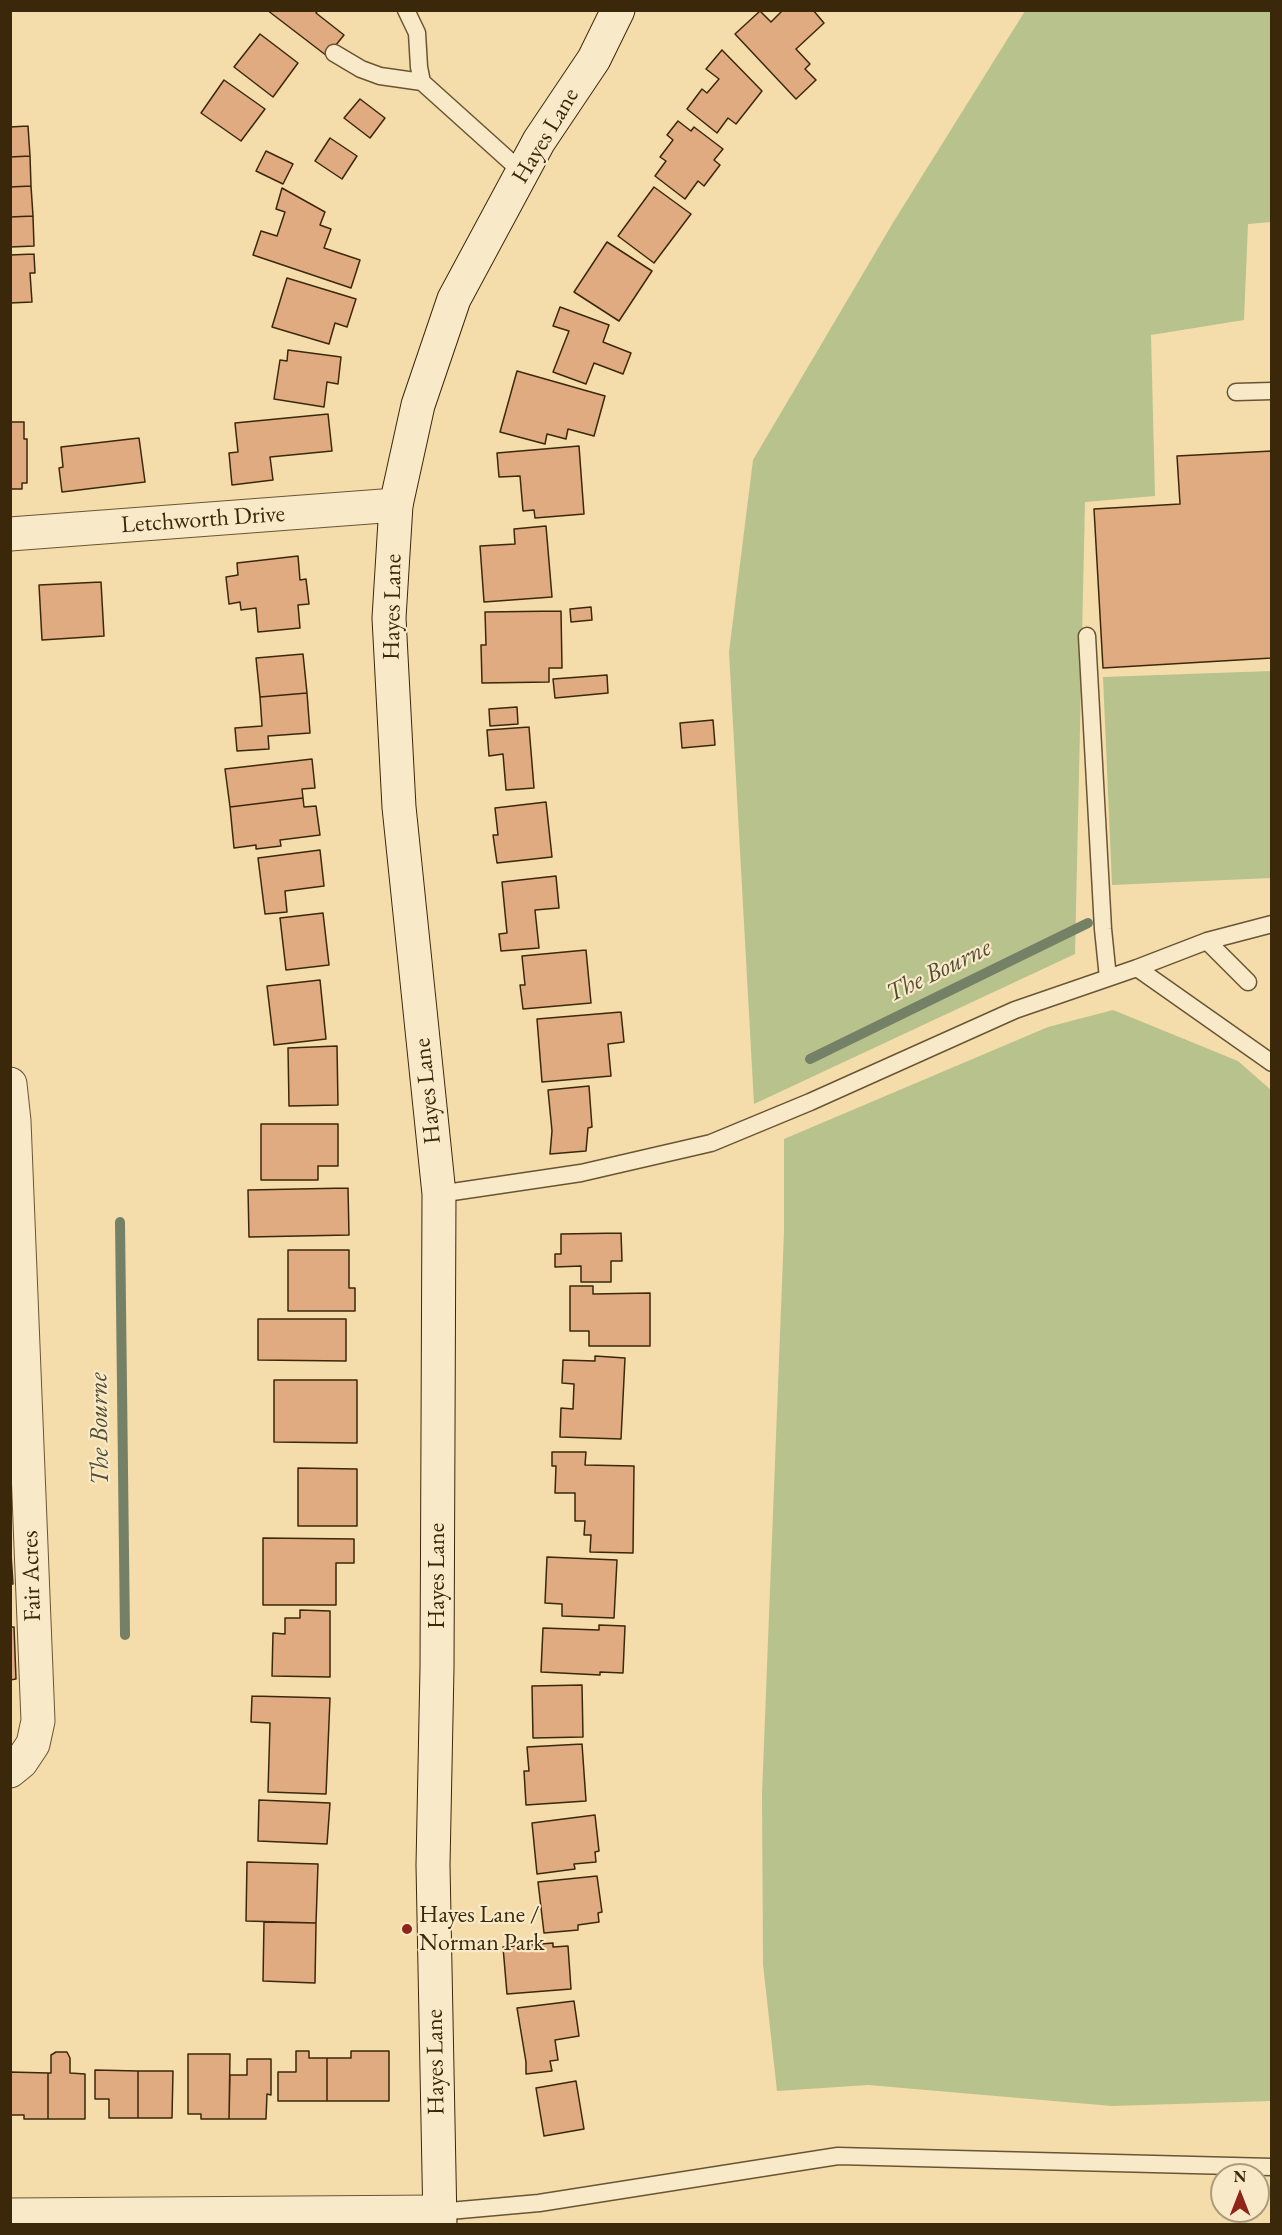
<!DOCTYPE html>
<style>
body{margin:0}
#map{position:relative;width:1282px;height:2235px;overflow:hidden;background:#f4ddab;font-family:"EB Garamond",serif}
canvas{display:block}
.frame{position:absolute;inset:0;border:12px solid #3b280b;pointer-events:none}
.north{position:absolute;left:1210px;top:2163px;width:60px;height:60px;box-sizing:border-box;background:#f8e9c8;border:2px solid #ac9c7c;border-radius:50%;rotate:0deg;font-size:16px;font-weight:700;line-height:24px;text-align:center;color:#3b280b}
.north::after{content:'';display:block;margin:auto;width:21px;height:27px;background:#8f2418;clip-path:polygon(50% 0,100% 100%,50% 72%,0 100%)}
</style>
<div id="map">
<canvas width="1282" height="2235"></canvas>
<div class="frame"></div>
<div class="north">N</div>
</div>
<script>
const context = document.querySelector('canvas').getContext('2d');
context.lineJoin = 'round';
function fill(path, color) { context.fillStyle = color; context.fill(path, 'evenodd'); }
const shape = rows => new Path2D(rows.map(r => 'M' + r).join(''));
function stroke(path, color, width, dash) { context.strokeStyle = color; context.lineWidth = width; context.lineCap = dash ? 'butt' : 'round'; context.setLineDash(dash || []); context.stroke(path); }
function write(font, color, halo, rows, align = 'center') {
  context.font = font + ' "EB Garamond",serif'; context.lineWidth = 4.5; context.setLineDash([]); context.textBaseline = 'middle'; context.strokeStyle = halo; context.fillStyle = color; for (const [text, x, y, turn = 0] of rows) {
    context.save(); context.translate(x, y); context.rotate((+turn || 0) * Math.PI / 180); context.textAlign = isNaN(turn) ? turn : align; if (halo) context.strokeText(text, 0, 0); context.fillText(text, 0, 0); context.restore();
  }
}
fill(shape([
 [1025,11,1271,11,1271,222,1248,224,1244,320,1151,335,1155,496,1085,502,1075,954,754,1104,729,652,753,460,894,221],
 [1271,671,1271,878,1112,885,1103,677],
 [1113,1010,1238,1061,1271,1090,1271,2101,1112,2106,868,2085,777,2091,763,1964,762,1794,784,1232,784,1139,1048,1027]
]), '#b8c28c');
stroke(shape([
 [810,1059,1088,923],
 [120,1222,125,1635]
]), '#758167', 10);
const building = shape([
 [267,10,318,10,316,13,344,35,327,56,267,10],
 [783,10,813,10,824,23,796,49,810,64,805,69,816,80,796,99,735,34,760,11,771,22,783,10],
 [260,34,298,63,273,97,234,67,260,34],
 [722,50,762,91,736,124,728,118,717,133,687,109,702,89,707,93,719,79,706,69,722,50],
 [224,80,265,109,241,141,201,113,224,80],
 [360,99,385,118,370,138,344,118,360,99],
 [678,121,691,131,694,127,723,149,714,160,720,165,704,186,698,181,685,199,655,176,666,161,660,157,673,140,667,135,678,121],
 [28,126,30,156,10,157,10,127,28,126],
 [330,138,357,156,342,179,315,161,330,138],
 [266,151,293,164,283,184,256,171,266,151],
 [30,156,31,186,10,187,10,157,30,156],
 [31,186,33,216,10,217,10,187,31,186],
 [654,187,691,214,654,263,618,236,654,187],
 [282,188,325,212,320,225,331,229,324,248,360,260,351,288,253,255,261,231,277,236,285,212,276,209,282,188],
 [33,216,34,246,10,247,10,217,33,216],
 [607,242,652,271,619,321,574,292,607,242],
 [34,254,35,273,30,273,32,302,10,303,10,255,34,254],
 [287,278,356,299,347,327,335,323,329,344,272,327,287,278],
 [560,307,609,325,603,342,631,353,623,374,594,363,586,384,553,372,569,331,553,326,560,307],
 [288,350,341,357,338,384,327,382,324,407,274,399,280,360,287,361,288,350],
 [517,371,605,396,594,436,568,429,566,439,547,434,545,444,500,432,517,371],
 [328,414,332,451,270,457,273,480,232,485,229,453,238,452,235,423,328,414],
 [10,422,24,422,24,439,27,439,27,483,22,483,22,489,11,489,10,422],
 [139,438,145,482,62,492,59,468,63,467,61,447,139,438],
 [579,446,584,514,535,518,534,510,523,511,520,476,499,477,497,453,579,446],
 [1272,451,1272,658,1103,668,1094,509,1180,504,1177,456,1272,451],
 [546,526,552,597,484,602,480,546,515,544,514,529,546,526],
 [298,556,300,580,306,579,309,604,298,605,300,628,258,632,256,608,241,610,240,602,229,604,226,577,238,575,237,563,298,556],
 [101,582,104,636,42,640,39,585,101,582],
 [591,607,592,620,571,622,570,609,591,607],
 [561,611,562,668,549,668,549,682,482,683,481,645,486,645,485,612,561,611],
 [303,654,307,693,260,697,256,658,303,654],
 [607,675,608,693,555,698,553,679,607,675],
 [307,693,310,733,268,736,269,749,237,751,235,728,262,726,260,697,307,693],
 [517,707,518,724,490,726,489,709,517,707],
 [713,720,715,745,682,748,680,723,713,720],
 [529,727,534,788,506,790,503,754,489,756,487,730,529,727],
 [312,759,315,788,302,789,303,798,230,807,225,769,312,759],
 [303,798,304,807,316,806,320,835,280,840,281,846,256,849,256,845,234,848,230,807,303,798],
 [546,802,552,857,497,863,493,835,498,835,495,808,546,802],
 [320,850,324,886,285,891,287,912,265,914,258,858,320,850],
 [556,876,559,908,535,910,539,948,501,951,499,934,507,933,502,882,556,876],
 [323,913,329,965,286,970,280,918,323,913],
 [586,950,591,1003,523,1009,520,985,525,985,522,956,586,950],
 [320,980,326,1039,274,1045,267,986,320,980],
 [621,1012,624,1042,608,1044,611,1076,542,1082,537,1019,621,1012],
 [337,1046,338,1105,289,1106,288,1048,337,1046],
 [589,1086,592,1127,588,1128,586,1151,550,1154,552,1131,548,1090,589,1086],
 [261,1124,338,1124,338,1166,318,1166,318,1180,261,1180,261,1124],
 [348,1188,349,1235,249,1237,248,1190,348,1188],
 [621,1233,622,1261,611,1261,611,1282,581,1282,581,1266,555,1267,555,1254,561,1254,561,1234,621,1233],
 [288,1250,349,1250,349,1288,355,1288,355,1311,288,1311,288,1250],
 [570,1286,593,1286,593,1294,650,1293,650,1346,589,1346,589,1331,570,1331,570,1286],
 [258,1319,346,1319,346,1361,258,1360,258,1319],
 [595,1356,625,1358,621,1439,560,1437,561,1408,573,1409,574,1384,562,1383,563,1360,595,1361,595,1356],
 [274,1380,357,1380,357,1443,274,1442,274,1380],
 [552,1452,586,1452,585,1465,634,1466,633,1553,590,1552,591,1535,584,1535,585,1521,575,1521,575,1493,555,1493,556,1466,552,1466,552,1452],
 [298,1468,357,1469,357,1526,298,1526,298,1468],
 [10,1538,13,1584,10,1584,10,1538],
 [263,1538,354,1539,354,1563,336,1563,336,1605,263,1605,263,1538],
 [547,1557,617,1560,614,1618,562,1616,562,1604,545,1603,547,1557],
 [300,1610,330,1611,330,1677,272,1676,273,1633,285,1634,285,1618,300,1618,300,1610],
 [599,1625,625,1626,623,1673,600,1672,600,1675,541,1672,543,1628,599,1630,599,1625],
 [10,1627,14,1627,16,1679,10,1680,10,1627],
 [582,1685,583,1737,533,1738,532,1686,582,1685],
 [252,1696,330,1698,326,1794,268,1792,270,1723,251,1722,252,1696],
 [582,1744,586,1801,526,1805,524,1771,529,1771,527,1747,582,1744],
 [259,1800,330,1803,327,1844,258,1841,259,1800],
 [595,1815,599,1851,595,1852,596,1862,574,1864,575,1869,537,1874,532,1823,595,1815],
 [247,1862,318,1864,316,1923,246,1921,247,1862],
 [597,1876,602,1912,598,1913,599,1922,578,1925,578,1930,544,1933,538,1882,597,1876],
 [264,1922,316,1923,315,1983,263,1981,264,1922],
 [553,1943,553,1947,568,1946,571,1989,507,1994,503,1947,553,1943],
 [574,2001,579,2036,555,2040,558,2060,550,2061,552,2071,526,2074,526,2062,517,2008,574,2001],
 [296,2051,309,2051,309,2058,327,2058,327,2101,278,2101,278,2072,296,2072,296,2051],
 [351,2051,389,2051,389,2101,327,2101,327,2058,351,2058,351,2051],
 [56,2052,67,2052,70,2058,70,2073,85,2074,85,2119,48,2119,48,2073,51,2073,51,2055,56,2052],
 [188,2054,230,2054,229,2119,201,2119,201,2114,188,2114,188,2054],
 [247,2059,271,2059,271,2095,267,2094,266,2119,229,2119,230,2075,247,2075,247,2059],
 [95,2070,138,2071,138,2118,109,2118,109,2099,95,2099,95,2070],
 [138,2071,173,2071,172,2118,138,2118,138,2071],
 [10,2072,48,2073,48,2119,24,2119,24,2115,10,2115,10,2072],
 [576,2081,584,2129,544,2136,536,2088,576,2081]
]);
fill(building, '#e1ab81');
stroke(building, '#3b280b', 1.5);
const service = shape([
 [406,10,417,33,419,67,422,82,522,172],
 [334,53,361,69,380,76,422,82],
 [1236,392,1272,391],
 [1087,636,1103,929,1108,978],
 [1207,941,1248,982],
 [1137,968,1272,1063],
 [439,1194,581,1173,711,1143,810,1102,1015,1010,1137,968,1207,941,1272,924],
 [438,2212,539,2203,838,2156,1272,2167]
]);
const minor = shape([
 [10,534,396,505],
 [10,1084,14,1121,38,1721,33,1744,21,1762,10,1771]
]);
const tertiary = shape([
 [10,2215,438,2212]
]);
const secondary = shape([
 [440,2224,433,1865,437,1668,439,1194,399,807,389,618,396,505,418,405,454,299,539,141,594,59,618,10]
]);
stroke(service, '#695533', 19);
stroke(minor, '#695533', 35);
stroke(tertiary, '#695533', 35);
stroke(secondary, '#3b280b', 35);
stroke(service, '#f8e9c8', 16);
stroke(minor, '#f8e9c8', 33);
stroke(tertiary, '#f8e9c8', 33);
stroke(secondary, '#f8e9c8', 33);
for (const [x, y, r, color] of [
 [407,1929,6,"#8f2418"]
]) { const dot = new Path2D(); dot.arc(x, y, r, 0, 2 * Math.PI); context.fillStyle = color; context.fill(dot); stroke(dot, '#f8e9c8', 2); }
write('24px', '#3b280b', '#f8e9c8', [
 ["Hayes Lane",546,136,-59],
 ["Letchworth Drive",203,520,-4],
 ["Hayes Lane",393,607,-89],
 ["Hayes Lane",428,1091,-96],
 ["Fair Acres",32,1576,-92],
 ["Hayes Lane",437,1576,-90],
 ["Hayes Lane",436,2062,-91]
]);
write('24px', '#3b280b', '#f8e9c8', [
 ["Hayes Lane /",419,1915],
 ["Norman Park",419,1943]
], 'left');
write('italic 26px', '#534d32', '#f8e9c8', [
 ["The Bourne",939,971,-26],
 ["The Bourne",100,1429,-91]
]);
</script>
